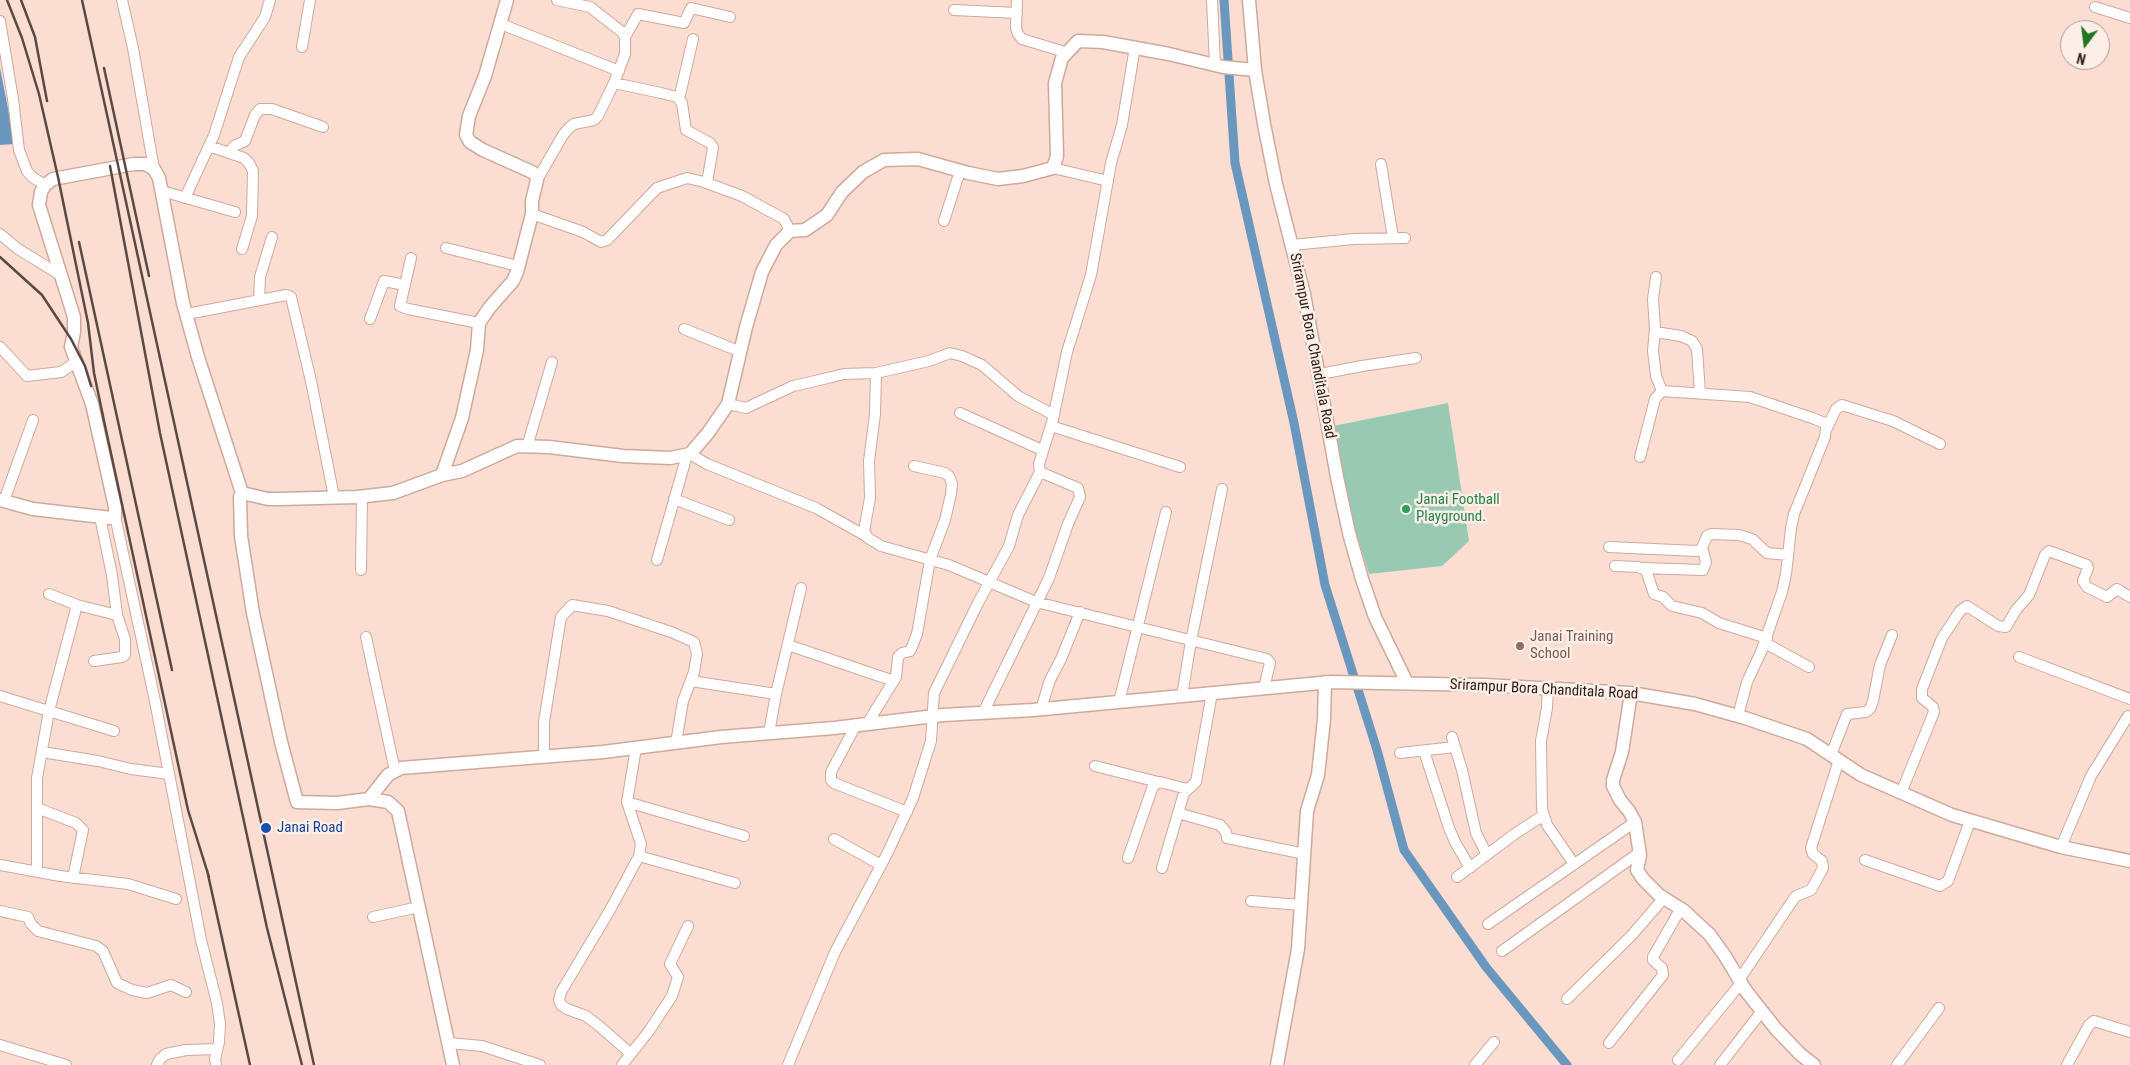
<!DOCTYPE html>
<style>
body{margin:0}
#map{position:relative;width:2130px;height:1065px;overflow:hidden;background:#fbddd2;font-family:"Roboto Condensed",sans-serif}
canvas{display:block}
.north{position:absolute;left:2060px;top:20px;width:50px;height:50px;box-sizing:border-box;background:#fdeee8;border:1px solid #a99b96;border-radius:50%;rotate:195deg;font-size:14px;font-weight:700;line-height:20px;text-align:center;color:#2c1f1a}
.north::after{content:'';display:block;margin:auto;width:18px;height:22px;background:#1f7521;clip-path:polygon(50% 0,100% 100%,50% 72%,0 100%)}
</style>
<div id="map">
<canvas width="2130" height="1065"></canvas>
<div class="north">N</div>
</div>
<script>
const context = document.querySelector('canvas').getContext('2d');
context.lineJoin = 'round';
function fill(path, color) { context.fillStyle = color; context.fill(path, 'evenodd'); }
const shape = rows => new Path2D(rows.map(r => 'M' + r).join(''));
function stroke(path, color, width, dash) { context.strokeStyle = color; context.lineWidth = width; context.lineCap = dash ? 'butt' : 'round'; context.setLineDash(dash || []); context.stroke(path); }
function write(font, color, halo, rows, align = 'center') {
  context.font = font + ' "Roboto Condensed",sans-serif'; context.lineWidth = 5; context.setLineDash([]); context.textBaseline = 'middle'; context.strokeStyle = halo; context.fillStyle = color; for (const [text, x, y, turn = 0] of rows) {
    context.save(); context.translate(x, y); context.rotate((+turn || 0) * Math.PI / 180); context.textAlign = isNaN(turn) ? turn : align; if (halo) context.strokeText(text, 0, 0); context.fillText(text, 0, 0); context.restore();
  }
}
fill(shape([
 [1448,403,1469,541,1442,566,1369,574,1339,479,1328,427]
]), '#98cab3');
fill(shape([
 [0,68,15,144,0,145]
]), '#6997be');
stroke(shape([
 [1224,0,1235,163,1294,423,1325,585,1377,750,1404,850,1486,967,1567,1065]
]), '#6997be', 9);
const minor = shape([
 [122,0,133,48,154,169],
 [1017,0,1016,28,1018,34,1022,39,1068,53],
 [1212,0,1215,65],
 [2095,7,2130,18],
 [954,10,1017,13],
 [0,21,13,99,19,150,27,171,32,177,45,185],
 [501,24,619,71],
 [625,37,638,14,684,23,691,8,730,17],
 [302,47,310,0],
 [614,83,661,93,677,97,682,103,686,130,710,143,713,147,707,183],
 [679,99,693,39],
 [209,146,244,158,249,163,253,171,252,216,242,249],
 [229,153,234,146,245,141,255,115,260,109,272,109,323,127],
 [1381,164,1393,238],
 [1053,168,1108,181],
 [537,180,563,135,569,128,574,124,594,120,598,116,614,83,625,54,625,37,622,32,590,7,557,0],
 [162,191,235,212],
 [185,198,214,135,239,57,265,17,270,0],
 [532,214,583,232,601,242,607,240,657,188,687,178,704,182,742,196,784,219,790,231],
 [944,221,960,171],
 [0,234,18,249,62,276],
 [1292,245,1354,239,1405,238],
 [446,248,518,266],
 [411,258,400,306,408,309,479,323],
 [1656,277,1653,299,1655,329,1653,351,1656,376,1662,391],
 [259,300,260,277,272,237],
 [187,314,286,295,291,297,311,381,334,497],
 [370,319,384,281,405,285],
 [684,329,741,352],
 [1655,332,1681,336,1692,341,1697,349,1700,393],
 [0,347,27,376,61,372,76,362],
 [876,373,875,414,869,461,870,498,864,531,868,538,881,546,949,565,1036,602,1267,659,1270,663,1264,688],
 [1320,374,1362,366,1416,358],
 [728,404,746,408,793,386,811,382,844,374,876,373,929,361,950,353,962,356,982,365,1018,396,1054,415],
 [960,413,1042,450],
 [1051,426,1180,467],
 [1826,430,1836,409,1842,405,1893,421,1940,444],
 [527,447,552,362],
 [690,454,707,464,816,508,866,536],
 [1640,457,1655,399,1662,391,1750,397,1812,418,1825,423,1826,427,1825,437,1794,514,1791,528,1786,574,1782,592,1761,652,1747,682,1738,716],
 [674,499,729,520],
 [4,501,33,420],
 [115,516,155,701,201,940,217,1003,220,1024,219,1042,215,1059,216,1065],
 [1609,547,1697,551,1701,550,1707,536,1711,534,1739,535,1752,539,1767,553,1788,555],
 [657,560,687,455],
 [1615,566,1638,567,1646,570,1654,594,1663,597,1672,606,1702,613,1719,623,1767,638],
 [1642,568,1703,570,1706,562,1702,547],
 [361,570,362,496],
 [49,594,77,605,117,615],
 [366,637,395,771],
 [1765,643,1809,667],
 [788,645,894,681],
 [2019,657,2130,699],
 [94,661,122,657,125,655,125,639,117,615,112,575,100,517],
 [691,681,776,694],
 [1548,688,1547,708,1541,741,1542,809,1547,825,1574,864],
 [0,696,114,731],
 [1182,696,1191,641,1222,489],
 [1119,702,1166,512],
 [1041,709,1050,680,1061,659,1080,612],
 [983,713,1049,578,1068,524,1080,497,1078,488,1040,472,1039,464,1053,419,1067,352,1091,275,1111,163,1122,125,1135,47],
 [867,724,896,677,898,657,902,653,910,651,912,647,917,634,930,560,945,520,951,494,952,484,949,476,945,473,914,466],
 [856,725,831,772,831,780,834,783,907,812],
 [769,733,776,694,801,588],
 [1452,737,1462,770,1476,833,1487,855],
 [1424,751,1449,828,1455,842,1470,868],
 [42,752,98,761,131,769,169,774],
 [1400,753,1455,747],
 [1831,755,1847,714,1866,712,1870,709,1873,701,1880,665,1892,635],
 [544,757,544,722,561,617,572,605,608,611,671,632,694,642,697,654,694,672,683,701,676,743],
 [1095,766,1158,782],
 [1901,793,1934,712,1933,707,1922,698,1922,689,1942,638,1960,611,1967,606,1998,626,2006,627,2016,610,2029,595,2045,555,2049,551,2087,565,2088,568,2083,581,2087,587,2107,597,2117,589,2130,597],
 [627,802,744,836],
 [37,808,76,823,83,830,73,878],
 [1178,813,1220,825,1226,832,1227,838,1305,854],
 [834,839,881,865],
 [2061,847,2091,776,2128,716],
 [639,856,735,883],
 [1128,858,1153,786,1160,782,1187,789],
 [1865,860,1940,886,1948,881,1970,821],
 [0,865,60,876,128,884,176,899],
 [1162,868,1184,793,1196,782,1212,693],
 [37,872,37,778,49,711,77,605],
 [1457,877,1516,833,1544,815],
 [1251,901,1301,905],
 [0,911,28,917,31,924,38,931,96,946,103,951,117,983,132,990,147,993,171,985,186,992],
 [373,917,419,907],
 [1488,924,1635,822],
 [1502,951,1640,852],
 [1739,980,1793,900,1796,896,1811,890,1823,868,1822,861,1813,854,1811,848,1839,760],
 [1567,999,1631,936,1664,898],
 [449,1043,482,1046,540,1065],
 [1609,1043,1663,975,1662,968,1653,960,1653,957,1681,908],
 [0,1045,66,1065],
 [630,1053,598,1025,586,1016,567,1009,561,1005,559,1000,561,992,610,910,639,856,641,844,627,802,636,748],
 [1678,1060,1741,983],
 [157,1065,160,1059,166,1054,186,1050,216,1049],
 [622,1065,649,1031,672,996,678,977,670,964,688,926],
 [788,1065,835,952,887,854,913,798,931,741,934,693,978,603,1009,546,1018,515,1040,472],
 [1475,1065,1494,1042],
 [1720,1065,1762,1011],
 [1897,1065,1939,1008],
 [2067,1065,2089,1025,2094,1021,2130,1032]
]);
const tertiary = shape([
 [1249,0,1255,70,1264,124,1276,184,1304,294,1337,477,1349,533,1362,579,1375,617,1407,683],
 [1255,70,1223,67,1169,54,1103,42,1078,41,1062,58,1055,83,1057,156,1053,168,1023,176,998,179,968,173,918,159,884,160,863,172,842,192,827,215,805,230,790,231,776,245,762,272,746,327,728,404,708,433,690,454,670,458,623,456,549,447,517,446,462,471,442,475,393,493,357,497,279,499,268,499,242,493,240,497,241,536,253,613,281,742,297,802,337,803,369,799,388,775,401,768,603,752,721,737,834,728,943,715,1033,710,1331,682,1484,685,1631,693,1695,704,1745,718,1807,739,1861,775,1952,815,2061,847,2130,861],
 [442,475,462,418,477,350,479,323,490,307,513,281,517,272,532,214,532,201,537,180,536,175,532,172,483,150,470,142,466,135,469,116,485,76,507,0],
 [0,500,33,509,111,518,115,516,115,507,92,404,71,347,74,332,74,317,39,205,41,192,45,185,53,179,134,164,145,164,154,169,159,178,183,303,198,357,242,493],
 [1631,693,1622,752,1613,780,1613,786,1620,800,1629,811,1635,822,1640,855,1637,870,1643,879,1659,895,1683,910,1710,935,1725,956,1746,991,1776,1029,1800,1054,1814,1065],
 [369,799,388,802,398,811,453,1065],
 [1277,1065,1298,949,1307,811,1318,775,1324,719,1325,682]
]);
stroke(minor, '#ceaa9d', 12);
stroke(tertiary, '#ceaa9d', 15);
stroke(minor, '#fff', 10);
stroke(tertiary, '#fff', 12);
stroke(shape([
 [7,0,22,38,39,94,58,177,88,323,94,373,104,421,188,810,209,877],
 [21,0,35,37,47,101],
 [82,0,314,1065],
 [104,68,149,276],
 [110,166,160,433,267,928,302,1065],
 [79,242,172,670],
 [0,257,42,295,71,339,85,366,91,386],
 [207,870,250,1065]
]), '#5b4a44', 2.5);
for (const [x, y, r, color] of [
 [1406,509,5,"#2e9e5b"],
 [1520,646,5,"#8d6e63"],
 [266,828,6,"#1a4fb4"]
]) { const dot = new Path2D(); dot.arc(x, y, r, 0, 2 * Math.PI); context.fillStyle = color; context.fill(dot); stroke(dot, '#fdeee8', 2); }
write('15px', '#2c1f1a', '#fdeee8', [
 ["Srirampur Bora Chanditala Road",1312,346,79],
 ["Srirampur Bora Chanditala Road",1544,690,3]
]);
write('15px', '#27864d', '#fdeee8', [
 ["Janai Football",1416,500],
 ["Playground.",1416,517]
], 'left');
write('15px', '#785e54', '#fdeee8', [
 ["Janai Training",1530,637],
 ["School",1530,654]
], 'left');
write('15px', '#164399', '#fdeee8', [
 ["Janai Road",277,828]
], 'left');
</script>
